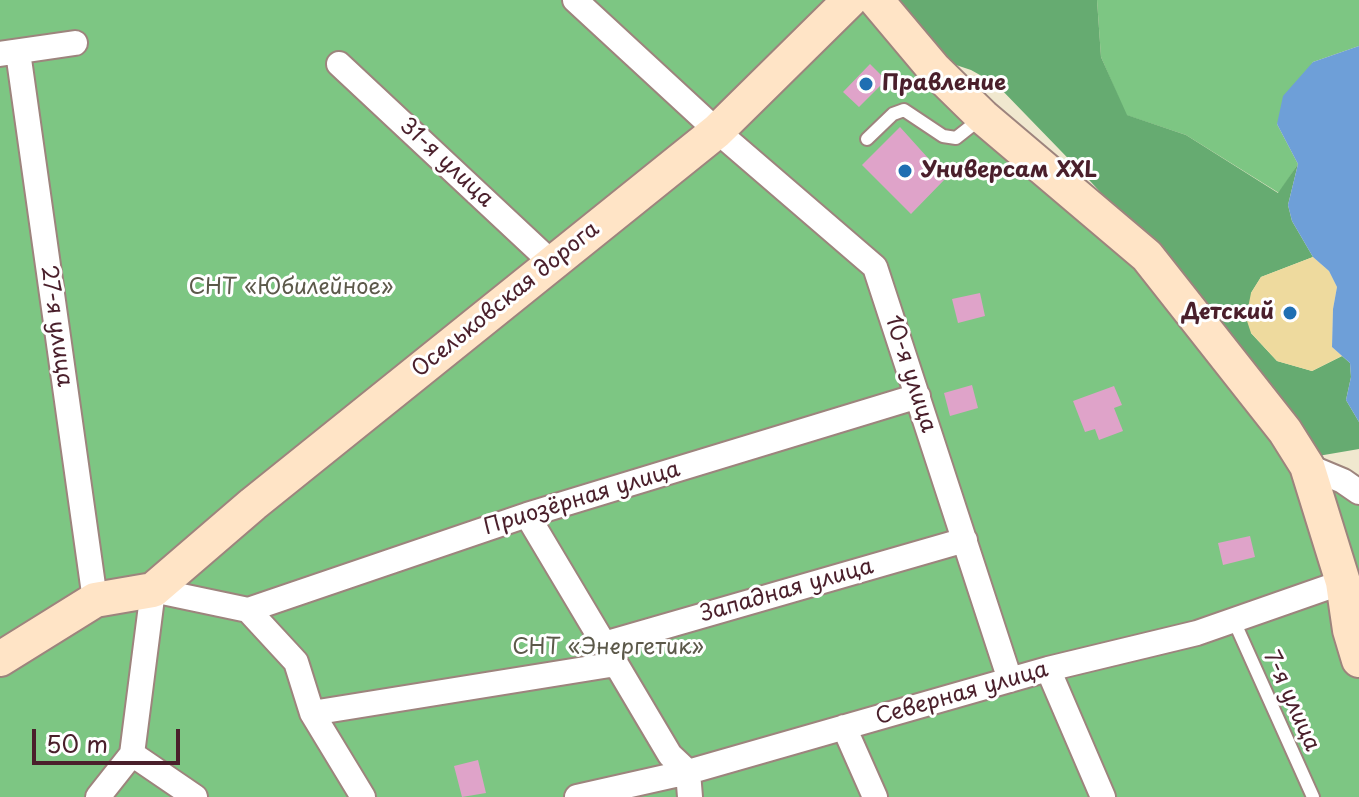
<!DOCTYPE html>
<meta charset="utf-8">
<style>
body{margin:0}
#map{position:relative;width:1359px;height:797px;overflow:hidden;background:#f0e8cf;font-family:"Playpen Sans",sans-serif}
canvas{display:block}
.scale{position:absolute;left:32px;top:729px;width:148px;height:36px;box-sizing:border-box;border:4px solid #4a1f2b;border-top:0;padding-left:10px;font-size:24px;line-height:28px;white-space:nowrap;color:#4a1f2b;-webkit-text-stroke:6px #fff;paint-order:stroke}
</style>
<div id="map">
<canvas width="1359" height="797"></canvas>
<div class="scale">50 m</div>
</div>
<script>
const context = document.querySelector('canvas').getContext('2d');
context.lineJoin = 'round';
function fill(path, color) { context.fillStyle = color; context.fill(path, 'evenodd'); }
const shape = rows => new Path2D(rows.map(r => 'M' + r).join(''));
function stroke(path, color, width, dash) { context.strokeStyle = color; context.lineWidth = width; context.lineCap = dash ? 'butt' : 'round'; context.setLineDash(dash || []); context.stroke(path); }
function write(font, color, halo, rows, align = 'center') {
  context.font = font + ' "Playpen Sans",sans-serif'; context.lineWidth = 6; context.setLineDash([]); context.textBaseline = 'middle'; context.strokeStyle = halo; context.fillStyle = color; for (const [text, x, y, turn = 0] of rows) {
    context.save(); context.translate(x, y); context.rotate((+turn || 0) * Math.PI / 180); context.textAlign = isNaN(turn) ? turn : align; if (halo) context.strokeText(text, 0, 0); context.fillText(text, 0, 0); context.restore();
  }
}
fill(shape([
 [0,0,876,0,1243,375,1307,466,1359,495,1359,797,0,797],
 [1097,0,1359,0,1359,46,1313,62,1277,124,1298,164,1279,193,1186,135,1126,115,1101,57]
]), '#7dc683');
fill(shape([
 [894,0,1097,0,1101,57,1127,115,1186,135,1278,193,1298,164,1288,205,1292,221,1313,257,1261,277,1251,293,1251,333,1277,361,1312,371,1342,356,1350,363,1351,377,1346,400,1359,422,1359,449,1318,456,1153,249,1091,182,996,84,971,70,944,61]
]), '#66ab71');
fill(shape([
 [1313,257,1329,271,1337,287,1333,309,1332,347,1342,356,1312,371,1277,361,1251,333,1246,318,1251,293,1261,277]
]), '#eeda9e');
fill(shape([
 [1359,46,1359,422,1346,400,1351,377,1350,363,1332,347,1333,309,1337,287,1329,271,1313,257,1292,221,1288,205,1298,164,1277,124,1283,96,1313,62]
]), '#6e9fd8');
fill(shape([
 [870,64,886,80,859,107,843,92],
 [900,127,946,178,911,214,862,165],
 [980,293,985,316,958,323,952,299],
 [972,385,978,408,950,416,944,393],
 [1114,386,1122,405,1114,408,1123,431,1099,440,1095,429,1085,432,1073,401],
 [1250,536,1255,557,1223,565,1218,543],
 [478,760,486,793,462,797,454,766]
]), '#dfa3c9');
const lane = shape([
 [867,139,893,114,904,110,943,136,956,138,980,119],
 [1234,621,1313,797]
]);
const street = shape([
 [575,0,717,131,875,267,1010,680],
 [18,52,95,600],
 [0,54,75,43],
 [339,64,552,263],
 [1307,466,1343,481,1359,492],
 [527,515,604,644],
 [248,610,527,515,918,396],
 [616,664,670,755,688,772,690,797],
 [1048,669,1103,797],
 [312,713,616,664,604,644,965,540],
 [844,727,875,797],
 [132,754,195,797],
 [98,797,132,754,153,590,248,610,296,662,312,713,363,797],
 [577,797,688,772,1048,669,1197,633,1343,582]
]);
const secondary = shape([
 [876,0,934,69,983,117,1147,256,1285,431,1307,466,1343,582,1350,630,1359,660],
 [0,659,95,600,153,590,253,504,717,131,850,0]
]);
stroke(lane, '#9d847d', 16);
stroke(street, '#9d847d', 28);
stroke(secondary, '#9d847d', 38);
stroke(lane, '#fff', 12);
stroke(street, '#fff', 24);
stroke(secondary, '#ffe4c6', 34);
for (const [x, y, r, color] of [
 [866,84,8,"#1f6fb2"],
 [905,171,8,"#1f6fb2"],
 [1290,313,8,"#1f6fb2"]
]) { const dot = new Path2D(); dot.arc(x, y, r, 0, 2 * Math.PI); context.fillStyle = color; context.fill(dot); stroke(dot, '#fff', 3); }
write('bold 22px', '#4a1f2b', '#fff', [
 ["Правление",882,84],
 ["Универсам XXL",921,171],
 ["Детский",1274,313,"right"]
], 'left');
write('22px', '#4a1f2b', '#fff', [
 ["31-я улица",446,163,43],
 ["Осельковская дорога",506,300,-39],
 ["27-я улица",56,326,82],
 ["10-я улица",910,374,72],
 ["Приозёрная улица",582,499,-17],
 ["Западная улица",787,591,-16],
 ["Северная улица",962,694,-16],
 ["7-я улица",1291,701,66]
]);
write('22px', '#5c594a', '#fff', [
 ["СНТ «Юбилейное»",291,288],
 ["СНТ «Энергетик»",608,648]
]);
</script>
